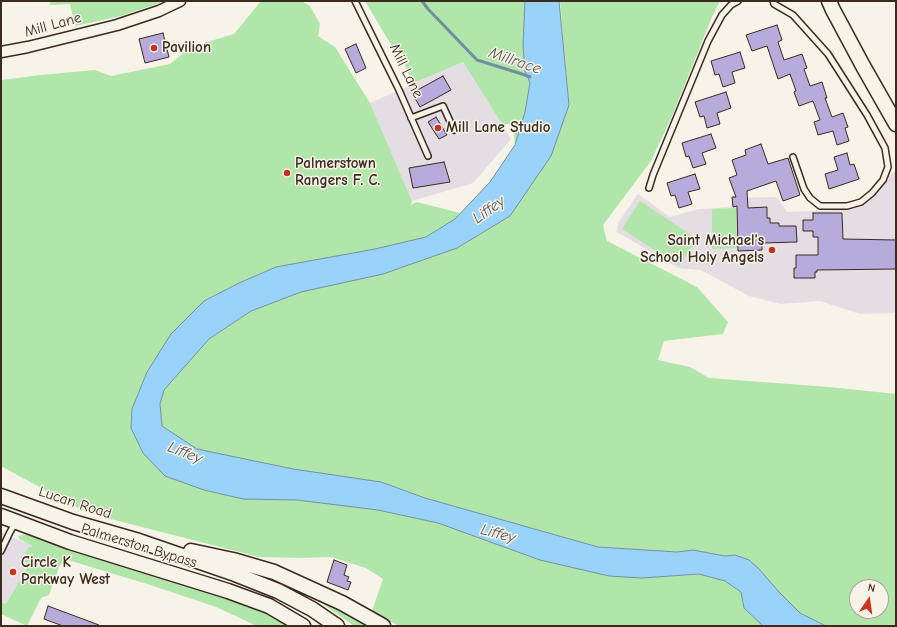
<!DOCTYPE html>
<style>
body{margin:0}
#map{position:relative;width:897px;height:627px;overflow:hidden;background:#f7f3e8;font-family:"Comic Neue",sans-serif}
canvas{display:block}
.frame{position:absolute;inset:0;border:2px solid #3b2a1e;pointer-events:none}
.north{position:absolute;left:849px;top:579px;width:40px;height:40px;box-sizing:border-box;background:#f7f3e8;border:1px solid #aca397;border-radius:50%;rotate:13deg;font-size:11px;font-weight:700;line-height:16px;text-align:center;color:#3b2a1e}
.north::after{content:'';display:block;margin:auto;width:14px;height:18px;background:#c8321e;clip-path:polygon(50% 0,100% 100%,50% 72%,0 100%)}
</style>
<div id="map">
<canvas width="897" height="627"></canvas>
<div class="frame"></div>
<div class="north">N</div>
</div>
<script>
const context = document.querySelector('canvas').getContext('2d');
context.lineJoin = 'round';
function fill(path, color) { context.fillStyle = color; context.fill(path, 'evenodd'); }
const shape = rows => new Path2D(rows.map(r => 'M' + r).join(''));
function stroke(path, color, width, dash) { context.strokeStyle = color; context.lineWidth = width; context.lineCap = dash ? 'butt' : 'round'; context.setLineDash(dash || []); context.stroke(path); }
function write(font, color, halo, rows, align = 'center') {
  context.font = font + ' "Comic Neue",sans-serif'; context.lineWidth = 3; context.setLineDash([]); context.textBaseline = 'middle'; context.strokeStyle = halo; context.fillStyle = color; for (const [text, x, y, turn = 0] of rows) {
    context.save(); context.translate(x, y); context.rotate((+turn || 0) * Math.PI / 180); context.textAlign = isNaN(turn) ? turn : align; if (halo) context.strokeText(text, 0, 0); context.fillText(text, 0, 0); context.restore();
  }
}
fill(shape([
 [463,62,511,139,473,183,412,201,370,103],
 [896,171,896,313,860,314,820,301,781,304,749,296,701,270,678,268,617,232,618,223,638,194,670,217,699,209,732,207,732,198,777,197,787,212,843,210,858,206,869,199,879,188,887,176],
 [1,532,33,546,28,566,6,604,1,601]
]), '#e4dde4');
fill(shape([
 [50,1,165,1,121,16,75,26,70,4,50,5],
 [261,1,301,1,310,6,320,24,318,36,335,47,370,103,412,201,411,205,417,202,460,213,455,219,426,237,375,249,276,267,239,283,204,301,147,372,132,409,131,428,166,476,204,490,243,499,297,500,378,510,438,523,540,560,642,578,699,574,725,581,741,592,744,608,763,626,399,626,372,611,383,579,366,568,331,557,299,558,259,557,99,516,74,506,1,466,1,80,41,75,95,70,111,76,170,64,191,47,234,34],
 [365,1,525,1,523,45,525,71,530,83,525,112,515,145,513,127,508,124,503,126,463,62,412,84,404,62,390,43],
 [560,1,720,1,712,17,672,116,651,161,603,225,607,241,697,287,728,322,723,334,664,341,658,360,690,367,709,378,829,387,896,394,896,626,826,626,800,613,779,592,735,555,725,556,693,550,677,552,598,547,425,498,381,482,293,469,197,449,162,426,160,404,164,390,209,339,251,311,303,290,383,274,457,248,510,216,569,105],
 [857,587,881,587,881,611,857,611],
 [640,201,697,239,679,266,622,229],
 [736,208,737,248,712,249,712,209],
 [32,533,268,611,293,626,257,626,216,607,147,584,68,560,60,565,49,595,41,598,27,626,1,614,1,602,6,604,28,566,23,558,28,548,33,546,19,539,18,536],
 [316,599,326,603,370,626,354,626]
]), '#b0e6a9');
const water = shape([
 [525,1,559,1,569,105,551,156,510,216,457,248,383,274,301,292,251,311,209,339,164,390,160,404,162,426,197,449,293,469,381,482,425,498,598,547,677,552,693,550,725,556,735,555,749,560,759,569,779,592,800,613,826,626,763,626,744,608,741,592,725,581,699,574,642,578,609,576,540,560,438,523,378,510,297,500,243,499,204,490,165,476,143,453,131,428,132,409,147,372,171,334,204,301,239,283,276,267,375,249,426,237,455,219,490,182,515,145,525,112,530,83,525,71,523,45,525,1]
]);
fill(water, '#9ad3fa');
stroke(water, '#748fa2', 1);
stroke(shape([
 [422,1,428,9,477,60,522,74,530,77]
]), '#748fa2', 3);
const building = shape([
 [777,25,782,40,778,42,784,60,802,54,807,68,804,69,810,86,822,82,827,98,825,98,832,117,843,113,848,127,845,128,849,141,837,145,833,131,818,135,814,122,820,120,813,101,799,106,794,92,796,91,790,74,778,79,767,46,752,51,746,35,777,25],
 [163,33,169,57,145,63,139,39,163,33],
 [356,44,366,68,356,73,345,49,356,44],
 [740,52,745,68,732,72,735,83,723,87,719,74,715,75,711,61,740,52],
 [443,76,451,90,420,107,412,93,443,76],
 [726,92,731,108,717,113,720,124,707,128,704,116,700,117,695,102,726,92],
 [436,117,447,135,439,139,428,122,436,117],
 [711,134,716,148,702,153,706,164,693,168,689,156,686,157,682,143,711,134],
 [761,144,768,164,788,158,800,195,783,201,776,181,747,191,748,208,767,207,767,218,770,218,770,223,779,223,779,226,796,226,797,242,762,243,762,250,738,251,737,206,733,207,732,197,736,197,729,178,737,175,732,160,746,155,745,150,761,144],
 [847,153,850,165,854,164,859,179,829,189,825,174,838,170,834,157,847,153],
 [444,162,450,182,413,188,409,168,444,162],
 [695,174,700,189,688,192,692,204,679,208,675,195,671,196,667,183,695,174],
 [813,213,842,213,843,239,896,240,896,269,817,270,817,272,815,272,815,278,794,278,794,268,796,268,796,255,818,255,818,237,813,237,813,231,803,231,803,220,813,220,813,213],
 [334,560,347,565,344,575,349,577,347,581,351,582,348,590,327,582,334,560],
 [48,606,99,625,99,626,63,626,44,619,48,606]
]);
fill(building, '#b7abdb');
stroke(building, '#3b2a1e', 1);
const lane = shape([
 [355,1,399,90,428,156],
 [773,1,774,4,793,15,828,54,867,115,885,148,888,167,883,180,872,193,861,202,847,206,820,206,810,198,804,189,793,157],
 [411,118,443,106,454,130],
 [649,188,653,175,708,41,722,15,731,5,738,1],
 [1,551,10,532,13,527,17,525]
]);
const street = shape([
 [1,52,28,47,117,25,159,11,180,1]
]);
const secondary = shape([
 [829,1,833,10,863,66,896,124],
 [1,496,73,522,139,541,235,574,278,591,312,609,337,626],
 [1,516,70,542,228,591,269,606,303,626],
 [191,551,233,560,274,572,342,603,383,626]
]);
stroke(lane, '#3b2a1e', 8);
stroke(street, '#3b2a1e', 13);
stroke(secondary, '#3b2a1e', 17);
stroke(lane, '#f7f3e8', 5);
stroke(street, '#f7f3e8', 10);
stroke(secondary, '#f7f3e8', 14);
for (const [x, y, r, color] of [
 [154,48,4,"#c8321e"],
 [438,128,4,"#c8321e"],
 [287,173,4,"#c8321e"],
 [772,250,4,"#c8321e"],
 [13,572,4,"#c8321e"]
]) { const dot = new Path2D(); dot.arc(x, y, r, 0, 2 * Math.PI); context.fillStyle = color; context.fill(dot); stroke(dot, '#f7f3e8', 1.5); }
write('15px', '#3b2a1e', '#f7f3e8', [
 ["Mill Lane",53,25,-15],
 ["Mill Lane",406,71,64],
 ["Lucan Road",75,503,18],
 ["Palmerston Bypass",139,546,17]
]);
write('bold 15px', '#3b2a1e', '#f7f3e8', [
 ["Pavilion",162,48],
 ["Mill Lane Studio",446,128],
 ["Palmerstown",295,164],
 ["Rangers F. C.",295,181],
 ["Saint Michael's",764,241,"right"],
 ["School Holy Angels",764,258,"right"],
 ["Circle K",21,563],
 ["Parkway West",21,580]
], 'left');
write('italic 16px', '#535455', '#f7f3e8', [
 ["Millrace",515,61,19],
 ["Liffey",489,210,-36],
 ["Liffey",185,453,21],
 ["Liffey",498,534,15]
]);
</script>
